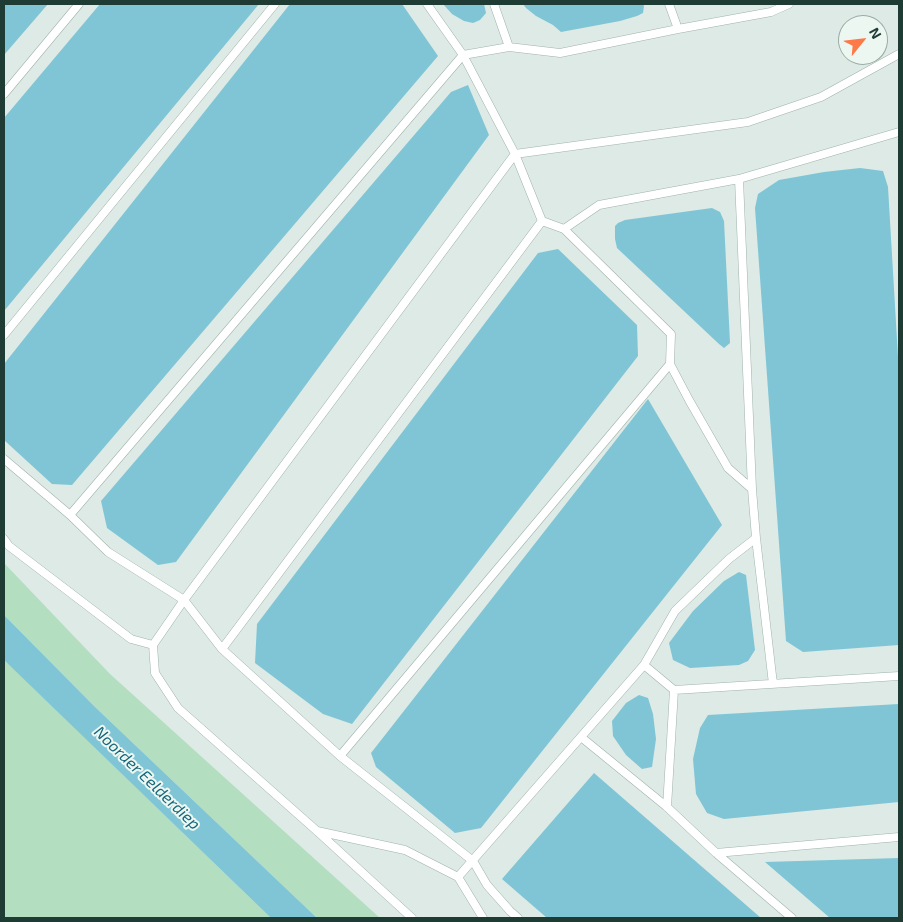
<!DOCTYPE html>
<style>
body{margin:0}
#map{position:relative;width:903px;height:922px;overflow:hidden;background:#ddeae5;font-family:"Exo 2",sans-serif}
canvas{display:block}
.frame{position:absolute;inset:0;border:5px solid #1e3b34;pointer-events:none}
.north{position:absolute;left:838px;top:15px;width:50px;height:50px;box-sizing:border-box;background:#edf7f2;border:1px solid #9aaca6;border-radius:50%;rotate:61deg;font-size:14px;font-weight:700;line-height:20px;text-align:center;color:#1e3b34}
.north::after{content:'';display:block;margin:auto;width:18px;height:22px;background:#fd7a48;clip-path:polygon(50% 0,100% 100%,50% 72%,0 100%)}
</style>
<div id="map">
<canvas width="903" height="922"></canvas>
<div class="frame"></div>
<div class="north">N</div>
</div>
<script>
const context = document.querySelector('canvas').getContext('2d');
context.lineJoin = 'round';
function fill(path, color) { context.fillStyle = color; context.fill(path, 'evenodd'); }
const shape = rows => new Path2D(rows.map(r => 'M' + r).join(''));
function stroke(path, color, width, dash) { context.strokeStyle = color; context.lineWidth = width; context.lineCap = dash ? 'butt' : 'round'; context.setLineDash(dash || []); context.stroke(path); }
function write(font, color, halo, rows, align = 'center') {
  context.font = font + ' "Exo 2",sans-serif'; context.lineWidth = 4; context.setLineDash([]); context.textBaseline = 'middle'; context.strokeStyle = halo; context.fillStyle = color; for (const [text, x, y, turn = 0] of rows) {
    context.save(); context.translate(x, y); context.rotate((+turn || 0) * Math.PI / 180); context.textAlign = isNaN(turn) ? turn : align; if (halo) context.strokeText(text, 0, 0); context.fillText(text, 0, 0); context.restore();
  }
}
fill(shape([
 [4,563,110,674,380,918,317,918,95,707,4,615],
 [4,660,17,672,271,918,4,918]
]), '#b3dec0');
fill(shape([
 [4,4,48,4,4,55],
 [100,4,259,4,4,311,4,118],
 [290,4,402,4,438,56,72,485,52,484,4,440,4,364],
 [443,4,484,4,486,13,480,20,473,23,464,21,452,14],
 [523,4,643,4,644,6,643,13,637,16,620,21,561,32,553,25,536,16,526,8],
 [468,85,489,135,176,562,158,565,107,528,101,501,451,92],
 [860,168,883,171,888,187,899,374,899,645,803,652,786,641,755,208,758,194,779,180,824,172],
 [712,208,720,212,724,221,730,343,724,348,719,344,617,248,615,239,615,226,618,223,625,220],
 [558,249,637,325,638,356,352,724,323,714,255,663,257,624,538,253],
 [648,399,722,525,481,828,455,833,376,767,371,753],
 [739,572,746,575,755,650,748,661,739,665,690,668,673,660,669,643,693,611,724,581],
 [4,615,95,707,317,918,271,918,4,660],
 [639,695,648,698,653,714,656,739,652,767,642,769,626,755,613,736,612,721,626,703],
 [899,704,899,802,724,819,707,813,696,794,693,759,700,728,708,715],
 [594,773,761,918,547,918,502,879],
 [899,858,899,918,830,918,765,862]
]), '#7fc5d5');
const service = shape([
 [427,4,463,55,515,154,542,221,564,229,671,334,670,364,689,400,728,468,752,489,756,538,729,559,675,611,644,665,458,877],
 [494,4,509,47],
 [669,4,678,29],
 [4,94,79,4],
 [739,179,752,489],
 [564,229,599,205,739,179,899,132],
 [4,335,275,4],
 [4,459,70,515,108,552,184,600,222,649,340,756,473,861,487,885,510,911,518,918],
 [70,515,463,55,509,47,560,53,678,29,771,12,789,4],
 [756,538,773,684],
 [4,539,9,546,131,639,153,645],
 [222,649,542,221],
 [644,665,674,690,667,807],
 [674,690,899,676],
 [581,737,667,807,716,853,792,918],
 [340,756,670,364],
 [317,831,405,850,458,877,483,918],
 [716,853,899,837],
 [412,918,317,831,178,708,155,673,153,645,184,600,515,154,748,122,821,97,899,54]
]);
stroke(service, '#a0b2ac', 9);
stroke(service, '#fff', 8);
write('italic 16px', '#14667b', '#edf7f2', [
 ["Noorder Eelderdiep",147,778,44]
]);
</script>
